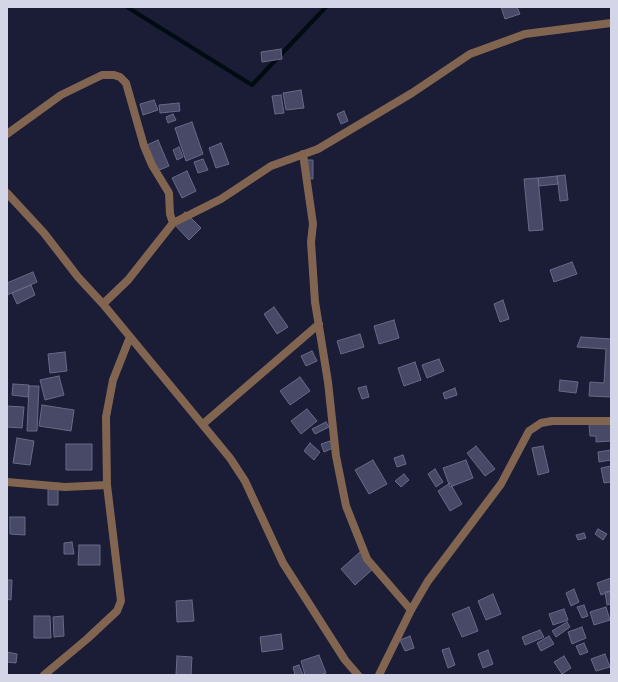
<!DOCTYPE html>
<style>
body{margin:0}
#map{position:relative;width:618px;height:682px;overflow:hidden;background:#1b1c35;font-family:"PT Serif",serif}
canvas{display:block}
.frame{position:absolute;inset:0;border:8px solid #d4d6e7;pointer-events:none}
</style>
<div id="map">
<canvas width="618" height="682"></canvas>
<div class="frame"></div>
</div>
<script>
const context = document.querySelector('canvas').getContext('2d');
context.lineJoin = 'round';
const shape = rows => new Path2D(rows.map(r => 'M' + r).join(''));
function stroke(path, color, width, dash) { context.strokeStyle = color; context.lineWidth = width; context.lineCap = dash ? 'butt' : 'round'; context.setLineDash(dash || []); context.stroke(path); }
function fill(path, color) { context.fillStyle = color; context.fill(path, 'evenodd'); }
stroke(shape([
 [127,7,252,85,326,7]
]), '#000b12', 4);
const building = shape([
 [501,7,517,7,520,14,505,19,501,7],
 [281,49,282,59,262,62,261,52,281,49],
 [301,90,304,108,286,110,283,93,301,90],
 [281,95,284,113,275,114,272,96,281,95],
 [154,100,158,110,143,115,140,104,154,100],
 [179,103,180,111,160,113,159,105,179,103],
 [344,111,348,121,341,124,337,114,344,111],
 [173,114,176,120,168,123,166,117,173,114],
 [192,122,203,154,186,161,175,128,192,122],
 [158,140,169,166,157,171,147,145,158,140],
 [221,143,229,164,216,168,209,148,221,143],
 [179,147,183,157,177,160,173,150,179,147],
 [203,159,208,170,198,173,194,162,203,159],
 [305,160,313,160,313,179,305,178,305,160],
 [187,171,196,191,182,198,172,178,187,171],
 [565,175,568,200,560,201,557,176,565,175],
 [557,176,558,184,539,186,538,178,557,176],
 [538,178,543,230,529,231,524,179,538,178],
 [185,212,201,228,189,240,173,223,185,212],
 [572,262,577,274,554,282,550,270,572,262],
 [33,272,37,282,7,295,7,283,33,272],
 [31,285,35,295,17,304,12,293,31,285],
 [503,300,509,319,500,322,494,304,503,300],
 [274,307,288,327,277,334,264,314,274,307],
 [394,320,399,338,379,344,374,326,394,320],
 [360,334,364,347,341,354,337,341,360,334],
 [581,337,611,339,611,397,589,396,590,382,604,383,606,349,577,347,581,337],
 [312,351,317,361,306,366,301,356,312,351],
 [65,352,67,371,50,373,48,354,65,352],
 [439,359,444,371,427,378,422,365,439,359],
 [415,362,421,380,404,386,398,368,415,362],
 [59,376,64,395,45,400,40,380,59,376],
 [300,377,310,391,290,405,280,391,300,377],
 [560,380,578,382,576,393,559,391,560,380],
 [13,384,29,385,28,397,12,395,13,384],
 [29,386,39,386,37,431,27,431,29,386],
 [366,386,369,397,362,399,358,388,366,386],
 [455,388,457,395,445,399,443,393,455,388],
 [42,405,74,410,71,431,39,426,42,405],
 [7,406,24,407,22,428,7,427,7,406],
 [307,409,317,421,301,434,291,421,307,409],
 [326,422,329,427,315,434,312,429,326,422],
 [611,423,611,441,596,442,596,436,590,436,589,424,611,423],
 [17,438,34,441,30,465,13,463,17,438],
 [330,441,333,448,324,452,321,444,330,441],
 [310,443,320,452,314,460,304,451,310,443],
 [66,444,92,444,92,470,66,470,66,444],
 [476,446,495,469,485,476,467,453,476,446],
 [543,446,549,472,538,475,532,448,543,446],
 [611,450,611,460,599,462,598,452,611,450],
 [403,455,406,464,397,467,394,458,403,455],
 [373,460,387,484,369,494,355,470,373,460],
 [466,460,473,478,450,487,443,468,466,460],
 [611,466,611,482,604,483,601,468,611,466],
 [435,469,443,482,436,487,428,474,435,469],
 [404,474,409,480,401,487,395,481,404,474],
 [48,483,58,483,58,505,48,505,48,483],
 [450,483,462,504,450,511,438,491,450,483],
 [10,517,25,517,25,535,10,534,10,517],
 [598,529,607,534,603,540,595,534,598,529],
 [584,533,586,538,578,540,576,535,584,533],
 [72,542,74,554,64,554,64,543,72,542],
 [79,545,100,545,100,565,78,565,79,545],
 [360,552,374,568,355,585,341,569,360,552],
 [611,578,611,591,601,595,597,583,611,578],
 [7,580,12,580,11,600,7,599,7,580],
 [574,589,579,602,571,606,566,593,574,589],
 [611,591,611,604,607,605,605,592,611,591],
 [493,594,501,614,486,620,478,601,493,594],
 [192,600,194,621,177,622,176,601,192,600],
 [584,605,588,616,582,618,577,607,584,605],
 [469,607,478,631,462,637,452,614,469,607],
 [606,607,610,620,594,625,590,612,606,607],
 [564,609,568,620,553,625,549,614,564,609],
 [34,616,50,616,51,638,34,638,34,616],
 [63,616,64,636,54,637,53,617,63,616],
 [567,622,570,627,556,637,552,631,567,622],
 [582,627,586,638,572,644,568,632,582,627],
 [540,630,544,637,525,645,522,637,540,630],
 [281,634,283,649,262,652,260,637,281,634],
 [410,636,414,648,405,651,400,640,410,636],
 [549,636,554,644,541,651,537,643,549,636],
 [584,643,588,652,580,655,576,646,584,643],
 [449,648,455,665,448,668,442,650,449,648],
 [488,650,493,664,483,668,478,654,488,650],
 [7,652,17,654,16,663,7,662,7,652],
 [605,654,610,667,596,671,591,659,605,654],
 [319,655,326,673,320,675,305,675,301,661,319,655],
 [177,656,192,657,191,675,176,675,177,656],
 [564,656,571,668,562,674,554,662,564,656],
 [299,665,303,675,295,675,293,667,299,665]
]);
fill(building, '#474966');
stroke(building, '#676a88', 1);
stroke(shape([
 [7,134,61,95,102,75,114,75,120,77,126,83,144,146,152,165,169,193,170,214,173,223,128,280,103,304],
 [303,154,313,224,311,242,315,302,328,382,336,456,346,506,367,559,411,610],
 [7,193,44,233,78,277,103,304,230,458,245,481,283,563,345,660,358,675],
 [173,223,221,199,271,166,318,149,412,93,470,54,525,34,611,23],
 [203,424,319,324],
 [7,482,65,487,107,485],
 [44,675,87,639,117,611,121,601,107,485,106,417,113,380,130,337],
 [379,675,411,610,428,581,501,484,529,431,541,423,552,421,611,421]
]), '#826550', 8);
</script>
